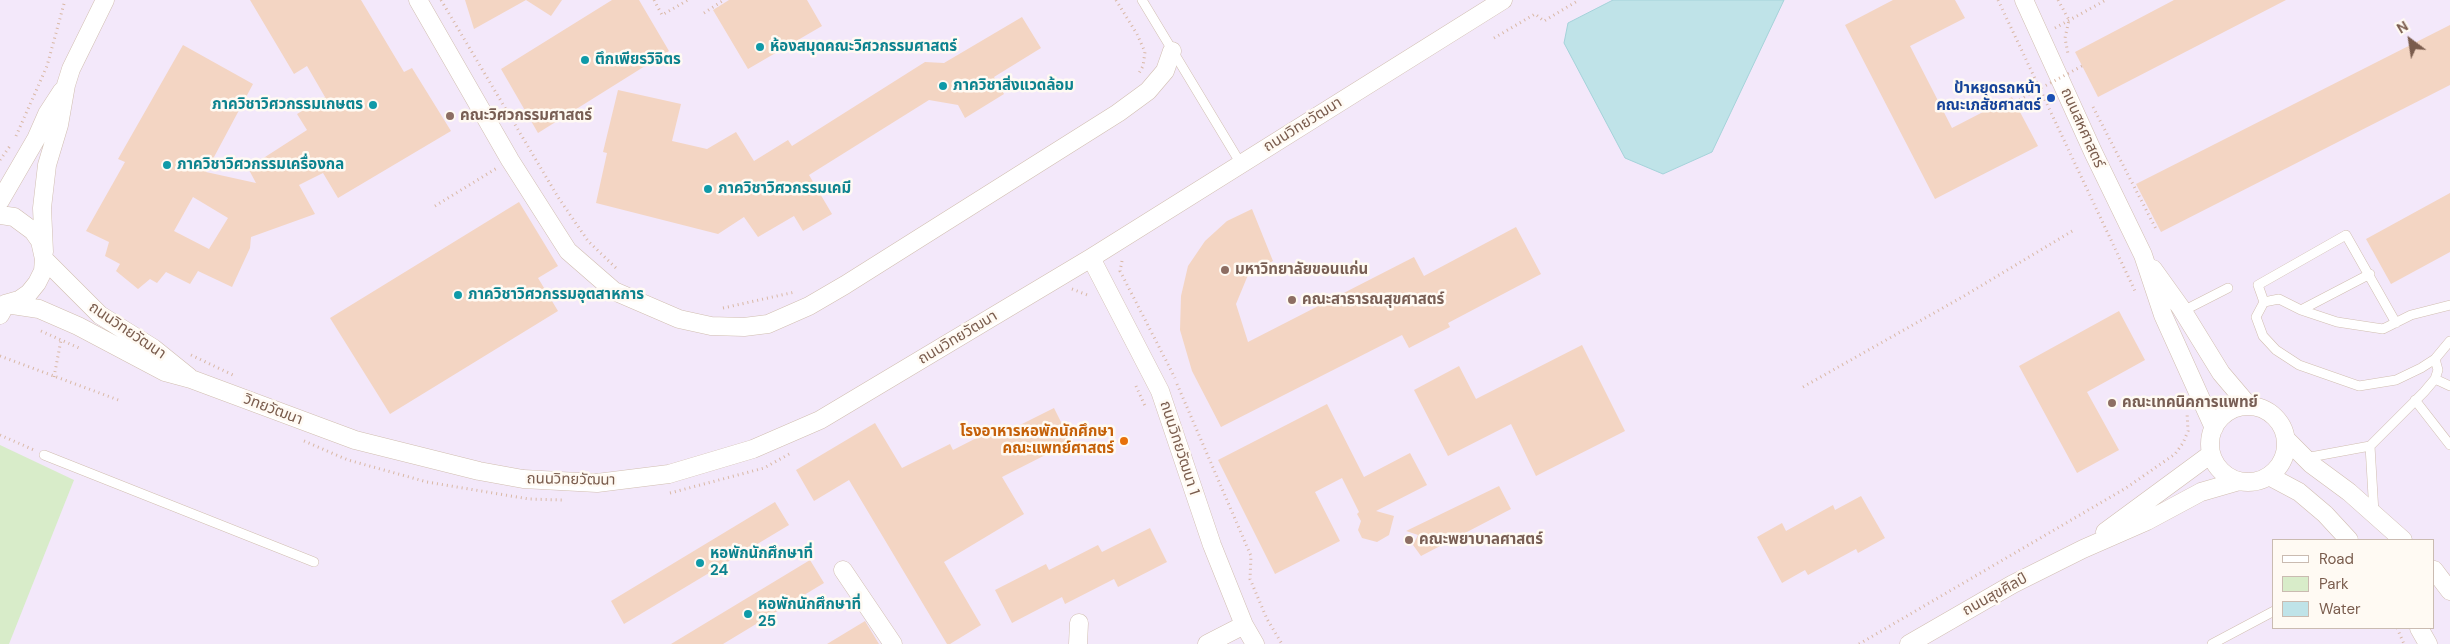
<!DOCTYPE html>
<meta charset="utf-8">
<style>
body{margin:0}
#map{position:relative;width:2450px;height:644px;overflow:hidden;background:#fdf6ec;font-family:"DM Sans",sans-serif}
canvas{display:block}
.legend{position:absolute;left:2272px;top:539px;width:162px;height:90px;box-sizing:border-box;background:#fffaf3;border:1px solid #cabbb1;margin:0;padding:6px 9px;list-style:none;font-size:15px;color:#7a5c4d}
.legend li{display:flex;align-items:center;gap:10px;height:25px}
.legend b{width:25px;border:1px solid #cabbb1}
.north{position:absolute;left:2385px;top:15px;width:50px;height:50px;-webkit-text-stroke:4px #fffaf3;paint-order:stroke;rotate:329deg;font-size:14px;font-weight:700;line-height:20px;text-align:center;color:#7a5c4d}
.north::after{content:'';display:block;margin:auto;width:18px;height:22px;background:#7a5c4d;clip-path:polygon(50% 0,100% 100%,50% 72%,0 100%)}
</style>
<div id="map">
<canvas width="2450" height="644"></canvas>
<ul class="legend">
<li><b style="height:6px;background:#fff"></b>Road</li>
<li><b style="height:14px;background:#d8ecc9"></b>Park</li>
<li><b style="height:14px;background:#bfe3e8"></b>Water</li>
</ul>
<div class="north">N</div>
</div>
<script>
const context = document.querySelector('canvas').getContext('2d');
context.lineJoin = 'round';
function fill(path, color) { context.fillStyle = color; context.fill(path, 'evenodd'); }
const shape = rows => new Path2D(rows.map(r => 'M' + r).join(''));
function stroke(path, color, width, dash) { context.strokeStyle = color; context.lineWidth = width; context.lineCap = dash ? 'butt' : 'round'; context.setLineDash(dash || []); context.stroke(path); }
function write(font, color, halo, rows, align = 'center') {
  context.font = font + ' "DM Sans","Noto Sans Thai",sans-serif'; context.lineWidth = 5; context.setLineDash([]); context.textBaseline = 'middle'; context.strokeStyle = halo; context.fillStyle = color; for (const [text, x, y, turn = 0] of rows) {
    context.save(); context.translate(x, y); context.rotate((+turn || 0) * Math.PI / 180); context.textAlign = isNaN(turn) ? turn : align; if (halo) context.strokeText(text, 0, 0); context.fillText(text, 0, 0); context.restore();
  }
}
fill(shape([
 [0,0,2450,0,2450,644,0,644],
 [2274,540,2434,540,2434,628,2274,628]
]), '#f3e8fa');
fill(shape([
 [0,445,74,480,9,644,0,644]
]), '#d8ecc9');
const water = shape([
 [1613,0,1784,0,1712,152,1663,174,1625,158,1564,43,1568,23,1613,0]
]);
fill(water, '#bfe3e8');
stroke(water, '#a5d3da', 1);
fill(shape([
 [250,0,361,0,404,72,412,68,451,131,338,198,323,173,299,185,315,214,251,237,250,248,232,287,198,271,190,284,166,272,157,283,150,279,138,289,116,271,120,264,105,256,109,242,86,231,125,162,118,159,183,45,253,84,206,172,256,183,248,168,307,130,297,114,325,97,307,66,294,74],
 [193,197,228,218,209,249,174,231],
 [465,0,562,0,551,16,526,0,474,29],
 [612,0,639,0,669,51,538,133,501,69],
 [729,0,807,0,822,26,748,69,713,10],
 [1893,0,1955,0,1965,18,1910,46,1952,128,2012,97,2038,146,1935,199,1845,25],
 [2174,0,2286,0,2098,97,2075,52],
 [1022,17,1041,48,994,77,1004,94,965,118,958,105,929,100,809,175,832,214,803,231,794,216,758,237,744,217,718,234,596,203,607,153,603,152,618,90,681,104,672,141,707,149,736,132,754,161,788,140,792,146,925,62,944,63],
 [2450,25,2450,85,2161,232,2136,184],
 [2450,193,2450,252,2391,284,2366,239],
 [519,202,558,266,538,278,558,311,390,414,330,318],
 [1252,209,1273,261,1248,275,1236,304,1248,342,1414,257,1424,276,1516,227,1541,274,1448,323,1450,327,1409,348,1402,335,1221,427,1192,371,1180,330,1181,296,1188,266,1205,241,1227,221],
 [2119,311,2145,360,2087,392,2119,450,2077,473,2019,366],
 [1582,345,1625,431,1536,476,1511,424,1448,456,1414,390,1459,366,1476,399],
 [1327,404,1364,477,1410,453,1427,485,1376,511,1394,516,1389,535,1377,542,1362,538,1358,530,1361,521,1357,514,1359,512,1342,478,1315,492,1340,541,1275,574,1218,460],
 [1054,408,1071,442,1002,477,1024,514,944,562,981,625,950,644,947,644,849,480,814,501,796,470,875,423,902,468,950,444,953,450,1002,425,1006,432],
 [1499,486,1511,509,1421,556,1413,545,1418,535,1406,531],
 [1861,496,1885,538,1858,553,1856,549,1808,575,1805,570,1782,583,1757,537,1782,523,1786,531,1833,505,1835,510],
 [775,502,789,525,624,624,611,601],
 [1150,528,1167,562,1118,587,1114,579,1065,604,1062,597,1012,623,995,590,1046,564,1049,570,1098,545,1102,552],
 [810,560,824,583,723,644,671,644],
 [865,621,879,644,827,644]
]), '#f3d5c3');
const service = shape([
 [1142,0,1241,164],
 [2264,302,2258,285,2346,235,2396,323],
 [2450,305,2411,315,2383,329,2337,322,2301,310,2279,299,2264,302,2256,317,2263,336,2276,350,2299,365,2359,386,2396,380,2421,368,2435,359,2450,341],
 [2301,310,2370,274],
 [2183,311,2228,288],
 [2435,379,2450,386],
 [2415,400,2450,445],
 [2370,446,2374,513],
 [44,455,314,562],
 [2305,458,2370,446,2424,392,2435,379,2438,370,2435,359],
 [2212,644,2274,611]
]);
const minor = shape([
 [418,0,510,160,568,251,614,291,679,319,711,326,744,327,768,324,809,306,845,285,1118,113,1148,91,1165,71,1172,51],
 [2024,0,2093,152,2143,255,2163,315,2214,428],
 [0,201,36,139,47,114,62,91],
 [0,215,14,217,33,231,40,241,44,259,43,271,37,283,29,293,19,300,5,304],
 [44,252,42,208,47,165,59,125,66,85,71,69,105,0],
 [1091,258,1160,391,1212,545,1244,625,1255,644],
 [44,259,100,315,153,348,189,377],
 [2153,269,2181,308,2221,373,2249,406],
 [0,315,6,304,39,309,78,326,165,372,191,379,355,440,479,471,523,479,597,483,669,474,753,449,820,420,1091,258,1503,0],
 '2210 444a38 38 0 1 1 76 0a38 38 0 1 1-76 0Z',
 [2286,439,2311,464,2349,492,2403,540],
 [2269,476,2299,492,2325,514,2349,540],
 [2105,532,2211,454],
 [843,570,893,644],
 [2434,570,2450,591],
 [2419,628,2428,644],
 [1078,644,1079,623],
 [1207,644,1244,625],
 [1909,644,2013,584,2083,549,2147,521,2201,492,2239,481]
]);
stroke(service, '#d1beb0', 10);
stroke(minor, '#d1beb0', 19);
stroke(shape([
 [441,0,558,197,588,241,616,268],
 [654,0,662,15,688,0],
 [1116,0,1137,34,1145,52,1143,66,1139,73],
 [1998,0,2135,291],
 [2058,0,2069,20,2065,38,2068,54],
 [704,13,724,0],
 [2055,28,2106,0],
 [1494,38,1535,14,1544,21,1579,0],
 [2093,107,2156,229],
 [16,136,47,66,65,0],
 [0,160,10,146],
 [435,206,497,168],
 [1122,261,1120,271,1175,378],
 [1072,289,1090,296],
 [723,308,795,292],
 [41,331,79,348],
 [191,355,233,375],
 [0,356,121,401],
 [54,377,61,340],
 [1177,384,1251,556,1250,579,1267,619,1282,644],
 [1136,386,1145,406],
 [1803,387,1964,296,2074,230],
 [0,435,34,450],
 [304,441,348,460,427,482,529,499,562,500],
 [670,493,764,468,791,453],
 [2397,628,2404,644],
 [1859,644,2126,488,2175,454,2183,443,2188,431,2187,412]
]), '#d9b8a5', 3, [1, 4]);
stroke(service, '#fff', 9);
stroke(minor, '#fff', 18);
stroke(shape([
 [2015,102,2082,66]
]), '#d9b8a5', 3, [1, 4]);
for (const [x, y, r, color] of [
 [760,47,5,"#0f9aa8"],
 [585,60,5,"#0f9aa8"],
 [943,86,5,"#0f9aa8"],
 [2051,98,5,"#1a4fb4"],
 [373,105,5,"#0f9aa8"],
 [450,116,5,"#8d6e63"],
 [167,165,5,"#0f9aa8"],
 [708,189,5,"#0f9aa8"],
 [1225,270,5,"#8d6e63"],
 [458,295,5,"#0f9aa8"],
 [1292,300,5,"#8d6e63"],
 [2112,403,5,"#8d6e63"],
 [1124,441,5,"#e8710a"],
 [1409,540,5,"#8d6e63"],
 [700,563,5,"#0f9aa8"],
 [748,614,5,"#0f9aa8"]
]) { const dot = new Path2D(); dot.arc(x, y, r, 0, 2 * Math.PI); context.fillStyle = color; context.fill(dot); stroke(dot, '#fffaf3', 2); }
write('bold 15px', '#0d838f', '#fffaf3', [
 ["ห้องสมุดคณะวิศวกรรมศาสตร์",770,47],
 ["ตึกเพียรวิจิตร",595,60],
 ["ภาควิชาสิ่งแวดล้อม",953,86],
 ["ภาควิชาวิศวกรรมเกษตร",363,105,"right"],
 ["ภาควิชาวิศวกรรมเครื่องกล",177,165],
 ["ภาควิชาวิศวกรรมเคมี",718,189],
 ["ภาควิชาวิศวกรรมอุตสาหการ",468,295],
 ["หอพักนักศึกษาที่",710,554],
 ["24",710,571],
 ["หอพักนักศึกษาที่",758,605],
 ["25",758,622]
], 'left');
write('bold 15px', '#164399', '#fffaf3', [
 ["ป้าหยุดรถหน้า",2041,89],
 ["คณะเภสัชศาสตร์",2041,106]
], 'right');
write('bold 15px', '#785e54', '#fffaf3', [
 ["คณะวิศวกรรมศาสตร์",460,116],
 ["มหาวิทยาลัยขอนแก่น",1235,270],
 ["คณะสาธารณสุขศาสตร์",1302,300],
 ["คณะเทคนิคการแพทย์",2122,403],
 ["คณะพยาบาลศาสตร์",1419,540]
], 'left');
write('15px', '#7a5c4d', '#fffaf3', [
 ["ถนนวิทยวัฒนา",1303,125,-32],
 ["ถนนสหศาสตร์",2082,128,66],
 ["ถนนวิทยวัฒนา",127,331,34],
 ["ถนนวิทยวัฒนา",958,338,-31],
 ["วิทยวัฒนา",273,410,21],
 ["ถนนวิทยวัฒนา 1",1179,448,72],
 ["ถนนวิทยวัฒนา",571,480,1],
 ["ถนนสุขศิลป์",1995,595,-29]
]);
write('bold 15px', '#c56008', '#fffaf3', [
 ["โรงอาหารหอพักนักศึกษา",1114,432],
 ["คณะแพทย์ศาสตร์",1114,449]
], 'right');
</script>
